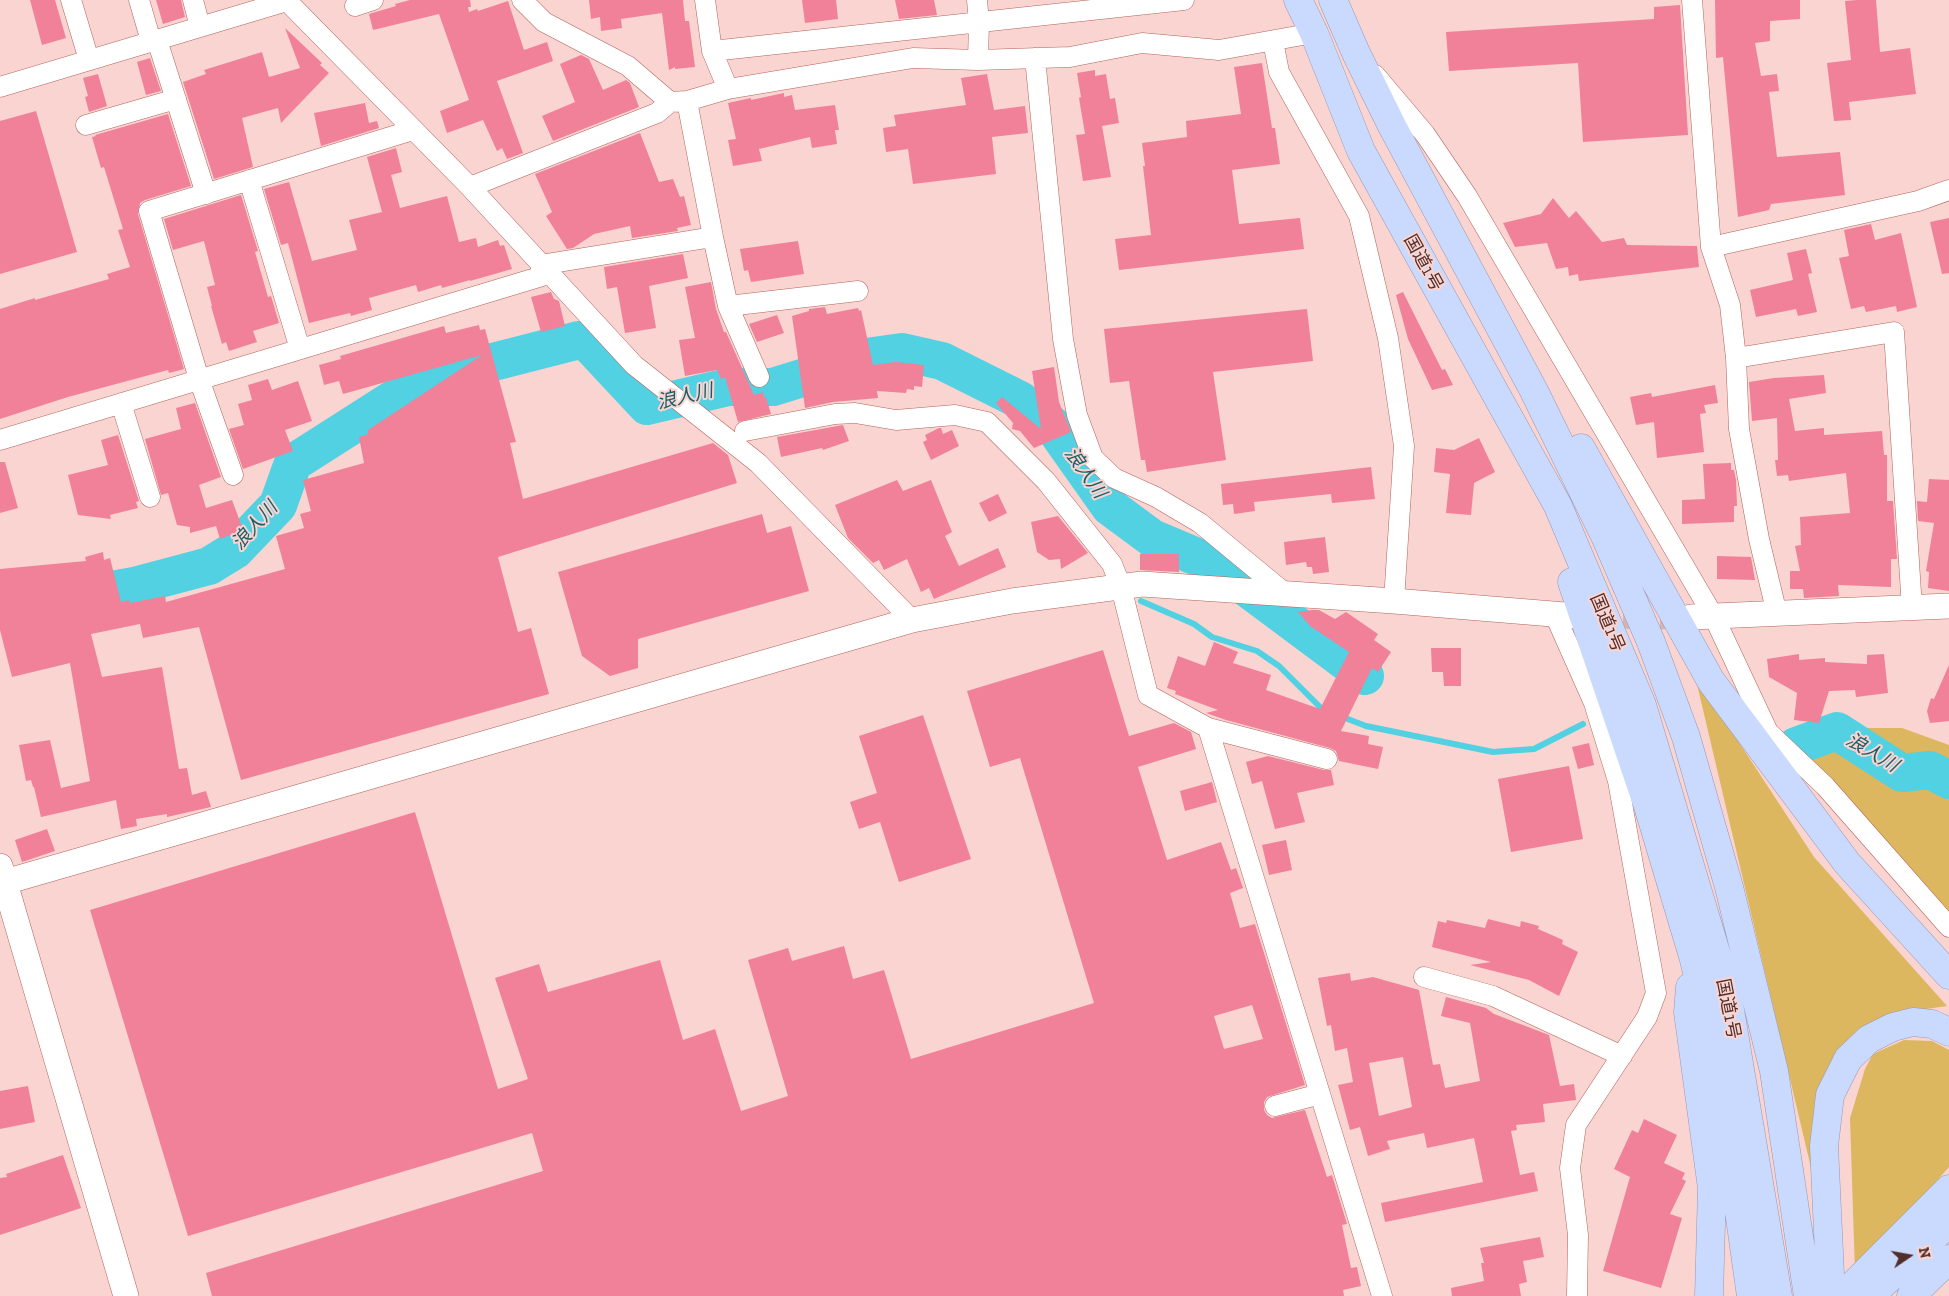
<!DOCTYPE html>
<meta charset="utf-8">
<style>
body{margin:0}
#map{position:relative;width:1949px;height:1296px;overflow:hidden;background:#fad4d0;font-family:"Zilla Slab",serif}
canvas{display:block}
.north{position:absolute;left:1884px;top:1231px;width:50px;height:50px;-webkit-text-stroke:4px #fad4d0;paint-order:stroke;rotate:78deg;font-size:14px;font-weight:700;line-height:20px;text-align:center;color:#512e2a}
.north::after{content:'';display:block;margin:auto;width:18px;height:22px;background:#512e2a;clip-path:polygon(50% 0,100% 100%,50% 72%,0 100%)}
</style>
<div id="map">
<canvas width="1949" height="1296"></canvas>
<div class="north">N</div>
</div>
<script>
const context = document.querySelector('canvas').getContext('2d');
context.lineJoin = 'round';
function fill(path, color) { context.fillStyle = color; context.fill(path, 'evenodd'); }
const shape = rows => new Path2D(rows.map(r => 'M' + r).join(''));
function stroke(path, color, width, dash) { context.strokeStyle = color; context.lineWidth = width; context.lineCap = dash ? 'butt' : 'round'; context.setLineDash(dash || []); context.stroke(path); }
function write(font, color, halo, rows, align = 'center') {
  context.font = font + ' "Zilla Slab","Noto Sans JP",serif'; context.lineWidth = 4; context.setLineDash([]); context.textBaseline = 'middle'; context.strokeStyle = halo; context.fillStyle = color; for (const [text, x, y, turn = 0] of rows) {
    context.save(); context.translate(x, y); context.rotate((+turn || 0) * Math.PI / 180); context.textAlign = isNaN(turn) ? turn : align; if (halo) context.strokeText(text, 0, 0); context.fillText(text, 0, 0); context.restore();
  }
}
fill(shape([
 [1696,680,1704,689,1814,857,1947,1006,1885,1015,1849,1043,1822,1080,1816,1189],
 [1845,728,1902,728,1949,745,1949,921,1804,755],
 [1904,1040,1932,1041,1949,1050,1949,1167,1855,1273,1850,1118,1865,1069,1873,1054]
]), '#dcb75f');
stroke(shape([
 [1141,601,1194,624,1212,637,1257,651,1279,666,1324,711,1328,712],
 [1340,716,1366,726,1493,752,1534,749,1583,724]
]), '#51d1e1', 6);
stroke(shape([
 [0,604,78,596,134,586,209,566,235,550,278,505,293,463,423,380,579,340,589,344,647,406,728,387,773,387,873,356,902,352,942,361,1020,400,1052,425,1110,507,1152,538,1216,565,1365,676],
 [1796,746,1837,731,1902,773,1930,770,1949,780]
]), '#51d1e1', 38);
fill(shape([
 [30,0,55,0,66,38,42,45],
 [156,0,181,0,185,17,163,24],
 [410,0,470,0,471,7,468,7,469,12,477,9,478,11,508,1,524,50,547,42,553,61,497,81,523,153,507,159,502,148,497,151,483,120,447,133,440,111,469,100,439,14,373,30,369,14,396,6,395,4],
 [589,0,683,0,685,21,689,21,695,67,675,69,675,67,669,70,662,13,621,19,622,28,601,31,600,17,591,19],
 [802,0,836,0,838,19,805,23],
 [895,0,934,0,937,15,899,19],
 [1715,0,1800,0,1800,19,1770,21,1770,41,1755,43,1761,76,1777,74,1779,91,1769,92,1777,157,1840,152,1845,195,1771,204,1769,210,1738,217,1723,57,1716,58],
 [1857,0,1876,0,1880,52,1910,48,1916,94,1849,102,1851,120,1834,121,1827,63,1851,60,1845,1],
 [1680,5,1688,135,1583,142,1578,63,1449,71,1446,32,1654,19,1654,7],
 [285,28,322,63,320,65,329,73,281,123,278,108,242,118,253,167,214,179,183,82,206,74,204,70,262,52,269,77,300,68],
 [581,55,589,59,603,90,626,80,630,83,639,107,553,141,542,116,575,102,560,64],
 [150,58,161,91,146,95,137,62],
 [1262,63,1272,128,1275,128,1280,164,1232,170,1239,224,1300,218,1304,249,1119,270,1115,239,1151,235,1143,166,1145,166,1142,143,1187,137,1186,121,1241,114,1234,67],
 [1095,70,1095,76,1106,74,1110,99,1115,98,1119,123,1102,126,1111,177,1083,181,1076,135,1085,134,1079,98,1081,97,1077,73],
 [98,74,107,106,89,112,85,97,88,96,83,78],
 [987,74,994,110,1025,106,1028,133,992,137,996,174,913,184,908,149,886,152,883,128,896,126,894,115,966,105,961,78],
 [784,93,784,97,792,95,795,110,835,105,839,130,835,130,837,144,812,148,810,137,759,149,762,161,733,166,728,140,736,139,728,103,751,98,751,100],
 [365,103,369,123,377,121,379,128,321,146,314,113],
 [36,111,77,252,0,274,0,121],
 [168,114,191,186,145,200,140,203,138,214,184,369,169,373,168,370,68,397,0,419,0,309,35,298,35,300,109,279,107,274,130,267,118,230,123,229,104,167,101,168,92,137,96,136,95,135],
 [640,133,659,182,673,179,680,197,684,196,691,225,677,228,678,231,632,238,630,226,594,234,573,248,567,249,546,216,552,212,535,174],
 [396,148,402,172,391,175,400,208,447,196,459,242,476,238,478,247,498,240,500,246,504,245,512,269,470,281,470,280,442,288,441,285,418,292,416,285,369,298,372,310,351,316,350,313,309,323,288,243,281,245,264,189,289,182,312,261,357,250,349,220,382,212,367,157],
 [241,195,258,251,255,252,268,297,271,296,279,323,253,331,257,342,229,351,226,342,222,344,211,306,212,306,207,287,215,285,204,241,173,250,164,219],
 [1553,198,1569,218,1576,211,1602,242,1624,238,1627,245,1697,246,1699,267,1579,281,1578,274,1569,276,1568,267,1556,269,1547,243,1515,247,1503,223,1541,214],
 [1949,218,1949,273,1942,274,1930,222],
 [1871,224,1875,240,1901,233,1917,307,1897,312,1896,306,1866,312,1864,306,1851,309,1839,258,1849,256,1844,230],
 [798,241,804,274,751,282,748,270,744,271,740,249],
 [1806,249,1812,273,1808,274,1817,312,1798,316,1796,309,1756,317,1750,290,1793,280,1787,253],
 [683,254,688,278,649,286,656,328,625,333,617,287,607,289,604,267],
 [711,282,716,309,724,332,726,332,754,395,763,392,764,398,766,397,771,414,738,422,725,377,721,379,717,370,685,376,679,340,695,338,685,287],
 [551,292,554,299,559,301,565,326,541,332,531,297],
 [1403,292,1442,370,1445,369,1453,385,1432,390,1408,339,1396,295],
 [825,307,827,314,858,308,859,311,861,310,873,365,896,362,924,365,922,387,914,386,914,390,907,389,906,393,877,391,878,398,833,402,805,408,792,316,809,311,809,309],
 [1307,309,1313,361,1213,372,1226,460,1147,472,1145,460,1141,460,1129,381,1110,383,1104,329],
 [777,315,784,333,757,342,749,324],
 [479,325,480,330,485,329,516,442,510,443,523,499,713,443,728,455,737,483,498,557,518,632,531,628,549,694,241,780,199,627,143,638,140,624,91,634,102,677,162,667,179,769,187,768,192,795,206,791,211,807,167,817,167,814,136,819,137,826,121,829,116,800,41,817,34,787,33,787,31,780,26,781,19,745,50,740,61,788,90,781,70,663,12,677,0,630,0,569,86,561,85,557,103,552,104,560,110,558,121,602,129,600,130,603,165,596,166,602,285,569,276,536,304,528,300,514,311,511,303,480,364,463,359,437,368,434,368,430,482,355,343,394,339,381,324,385,319,365,341,359,340,356,444,326,446,333],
 [1054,367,1059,402,1071,432,1034,448,1020,431,1012,429,1013,423,996,403,1002,397,1041,429,1032,371],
 [1824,375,1826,393,1789,399,1795,431,1824,428,1824,435,1882,431,1884,455,1887,455,1887,501,1893,501,1897,559,1891,559,1891,587,1838,585,1839,596,1804,598,1803,589,1790,589,1790,571,1800,571,1795,546,1801,545,1800,517,1850,513,1846,473,1789,481,1788,475,1777,476,1775,460,1778,460,1777,418,1752,421,1749,382,1774,378],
 [268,379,272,390,298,381,312,421,285,430,293,451,243,469,229,429,244,425,238,404,252,400,248,385],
 [1715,385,1718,403,1704,405,1706,413,1700,414,1704,452,1657,458,1654,422,1636,425,1630,397,1651,393,1652,397],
 [195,403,221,477,199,485,206,508,232,500,242,527,237,528,238,532,220,539,216,526,190,533,190,527,177,525,168,493,161,495,145,439,181,429,176,408],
 [843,425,849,441,823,450,822,448,781,457,777,437],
 [939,428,941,428,943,434,952,430,959,446,931,460,923,442,927,440,925,435],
 [118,435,139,501,136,502,138,508,110,515,111,519,78,515,68,475,108,465,101,440],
 [1479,438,1495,472,1474,483,1471,515,1446,513,1450,474,1434,472,1436,448,1454,450],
 [0,462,5,462,18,508,0,513],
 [1731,463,1731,470,1734,470,1736,480,1737,506,1734,506,1734,522,1682,524,1682,500,1705,499,1703,464],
 [1371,467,1375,499,1332,503,1331,494,1254,502,1255,511,1234,514,1233,504,1223,505,1221,484],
 [1929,479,1949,480,1949,591,1928,588,1929,572,1926,571,1934,523,1918,521,1917,501,1927,502],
 [897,480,903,491,931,480,952,532,945,536,959,566,998,548,1006,567,934,599,929,588,921,592,907,559,884,570,879,560,873,563,848,538,835,505],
 [998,494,1007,513,989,522,979,503],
 [762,514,767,533,791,526,809,591,638,639,638,668,610,676,582,656,558,572],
 [1058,516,1088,553,1061,569,1060,559,1049,560,1037,552,1031,522],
 [1325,537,1329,572,1313,574,1312,567,1307,567,1306,562,1286,565,1284,542],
 [1140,554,1179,554,1179,572,1140,570],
 [1717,556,1751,557,1755,580,1717,579],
 [1312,610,1319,610,1335,619,1346,612,1378,634,1374,640,1391,652,1378,672,1372,668,1341,731,1369,736,1368,744,1383,747,1378,769,1339,761,1336,751,1330,748,1226,720,1206,713,1218,710,1175,694,1176,691,1167,688,1178,656,1205,666,1214,642,1238,652,1233,663,1271,675,1266,690,1320,709,1349,652,1310,626,1298,612],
 [1431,648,1461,648,1461,686,1444,686,1443,672,1432,672],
 [1103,650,1129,736,1174,723,1191,732,1196,749,1138,767,1167,860,1221,842,1231,870,1236,868,1243,888,1230,893,1240,928,1255,924,1305,1085,1267,1097,1264,1102,1264,1110,1267,1115,1272,1118,1305,1110,1327,1177,1332,1175,1347,1224,1342,1225,1351,1268,1357,1267,1361,1286,1343,1290,1344,1296,212,1296,206,1273,543,1171,532,1133,188,1236,90,910,415,812,498,1089,528,1079,495,978,539,964,548,992,660,960,683,1040,715,1029,741,1111,788,1096,748,960,788,948,792,961,844,946,853,979,884,970,911,1059,1094,1003,1020,758,990,767,967,691],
 [1252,1005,1263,1039,1224,1049,1214,1016],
 [1799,654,1799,660,1825,658,1825,662,1867,664,1867,655,1884,654,1888,693,1856,697,1855,690,1829,691,1819,723,1794,720,1797,693,1769,677,1767,659],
 [1949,665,1949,721,1930,723,1927,711,1931,698,1934,699],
 [923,715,971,859,899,882,880,822,859,829,850,802,877,793,859,736],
 [1589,743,1594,765,1578,769,1572,747],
 [1268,756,1324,770,1331,770,1334,785,1297,793,1305,822,1275,829,1262,781,1252,784,1246,762],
 [1569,766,1583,839,1511,852,1498,779],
 [1212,782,1217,802,1185,811,1180,791],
 [47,829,55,851,22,862,15,840],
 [1286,840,1292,870,1269,875,1262,845],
 [1488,919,1520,927,1521,921,1539,926,1538,929,1563,940,1562,944,1578,952,1559,996,1529,980,1470,965,1491,962,1432,947,1438,921,1446,923,1447,920,1485,928],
 [1350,973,1351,981,1373,977,1419,990,1433,1065,1440,1064,1445,1088,1480,1081,1470,1023,1441,1016,1446,997,1486,1008,1494,1014,1549,1035,1560,1086,1574,1084,1576,1100,1543,1104,1545,1122,1516,1125,1517,1130,1511,1131,1520,1175,1534,1172,1538,1191,1385,1222,1381,1203,1483,1182,1474,1138,1427,1148,1424,1133,1387,1141,1390,1149,1368,1156,1360,1127,1350,1130,1338,1085,1353,1082,1347,1048,1335,1051,1331,1025,1327,1026,1318,978],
 [1403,1057,1412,1107,1379,1116,1369,1063],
 [28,1086,35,1122,0,1129,0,1091],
 [1644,1119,1677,1135,1664,1163,1685,1173,1682,1179,1686,1181,1670,1214,1682,1218,1661,1288,1603,1271,1630,1177,1614,1169,1632,1130,1638,1133],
 [63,1155,81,1208,0,1235,0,1178,7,1177,6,1174],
 [1540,1237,1544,1257,1523,1261,1527,1282,1519,1284,1521,1296,1452,1296,1451,1288,1484,1281,1481,1263,1484,1263,1480,1248]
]), '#f18099');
stroke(shape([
 [1586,616,1691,617]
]), '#d8b3af', 25, [25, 12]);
const minor = shape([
 [71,0,89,60],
 [139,0,151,41],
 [193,0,200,27],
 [522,0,544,22,628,66,670,102],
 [705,0,712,51,728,89],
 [977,0,979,22,978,60],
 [1692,0,1711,247,1730,305,1736,358,1739,429,1759,539,1777,614],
 [355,6,373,0],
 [157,40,206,194],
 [1273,41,1279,72,1359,216,1388,338,1404,446,1394,601],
 [712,51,1184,0],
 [1035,58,1063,339,1077,415,1093,458,1114,478,1156,497,1200,523,1286,594],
 [1375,75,1425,134,1467,196,1714,617,1768,732,1825,786,1949,927],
 [0,87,287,1,470,187,634,365,758,463,912,620],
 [687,101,713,237,728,306,759,377],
 [86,125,176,99],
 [249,180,300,349],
 [470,187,657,113,670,102,687,101,728,89,913,58,978,60,1070,57,1142,43,1219,50,1314,33],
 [1711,247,1918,201,1949,190],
 [540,265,713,237],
 [728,306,858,291],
 [1736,358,1894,332,1912,608],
 [121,403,150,497],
 [745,431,835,414,855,413,896,420,955,415,987,422,1046,481,1112,564,1121,587,1148,695,1208,728,1320,1094],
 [0,440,549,274],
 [233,475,199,379,149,211,413,130],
 [1554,613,1594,703,1618,781,1656,993,1647,1017,1576,1125,1570,1168,1578,1235,1577,1296],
 [1208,728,1327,759],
 [1424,977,1493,996,1622,1056],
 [1275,1106,1320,1094,1382,1296]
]);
const tertiary = shape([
 [1691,617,1949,606],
 [0,866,126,1296],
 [5,882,912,620,1012,601,1142,584,1394,601,1577,616]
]);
const trunk = shape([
 [1298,0,1314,33,1361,151,1558,506,1642,705,1726,986,1778,1296],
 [1333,0,1356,53,1392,126,1534,391,1605,536,1651,642,1686,737,1729,887,1774,1071,1808,1296],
 [1581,448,1711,681,1847,863,1949,975],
 [1572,582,1648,806,1693,956,1716,1047,1751,1296],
 [1690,987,1688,1012,1712,1188,1709,1296],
 [1831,1296,1824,1146,1830,1095,1848,1059,1869,1039,1893,1027,1913,1022,1932,1024,1949,1032],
 [1851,1296,1854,1284,1949,1189],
 [1870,1296,1949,1223],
 [1911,1296,1949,1259]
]);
stroke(minor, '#b3635b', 21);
stroke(tertiary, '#b3635b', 26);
stroke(trunk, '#9797b4', 29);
stroke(minor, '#fff', 20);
stroke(tertiary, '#fff', 25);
stroke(trunk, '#cadaff', 28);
write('18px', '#512e2a', '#fad4d0', [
 ["国道1号",1423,263,61],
 ["国道1号",1607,623,67],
 ["国道1号",1728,1009,79]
]);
write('italic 19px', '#185f68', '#fad4d0', [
 ["浪人川",685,397,-13],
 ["浪人川",1085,473,55],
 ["浪人川",255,526,-48],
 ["浪人川",1872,753,31]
]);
</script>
